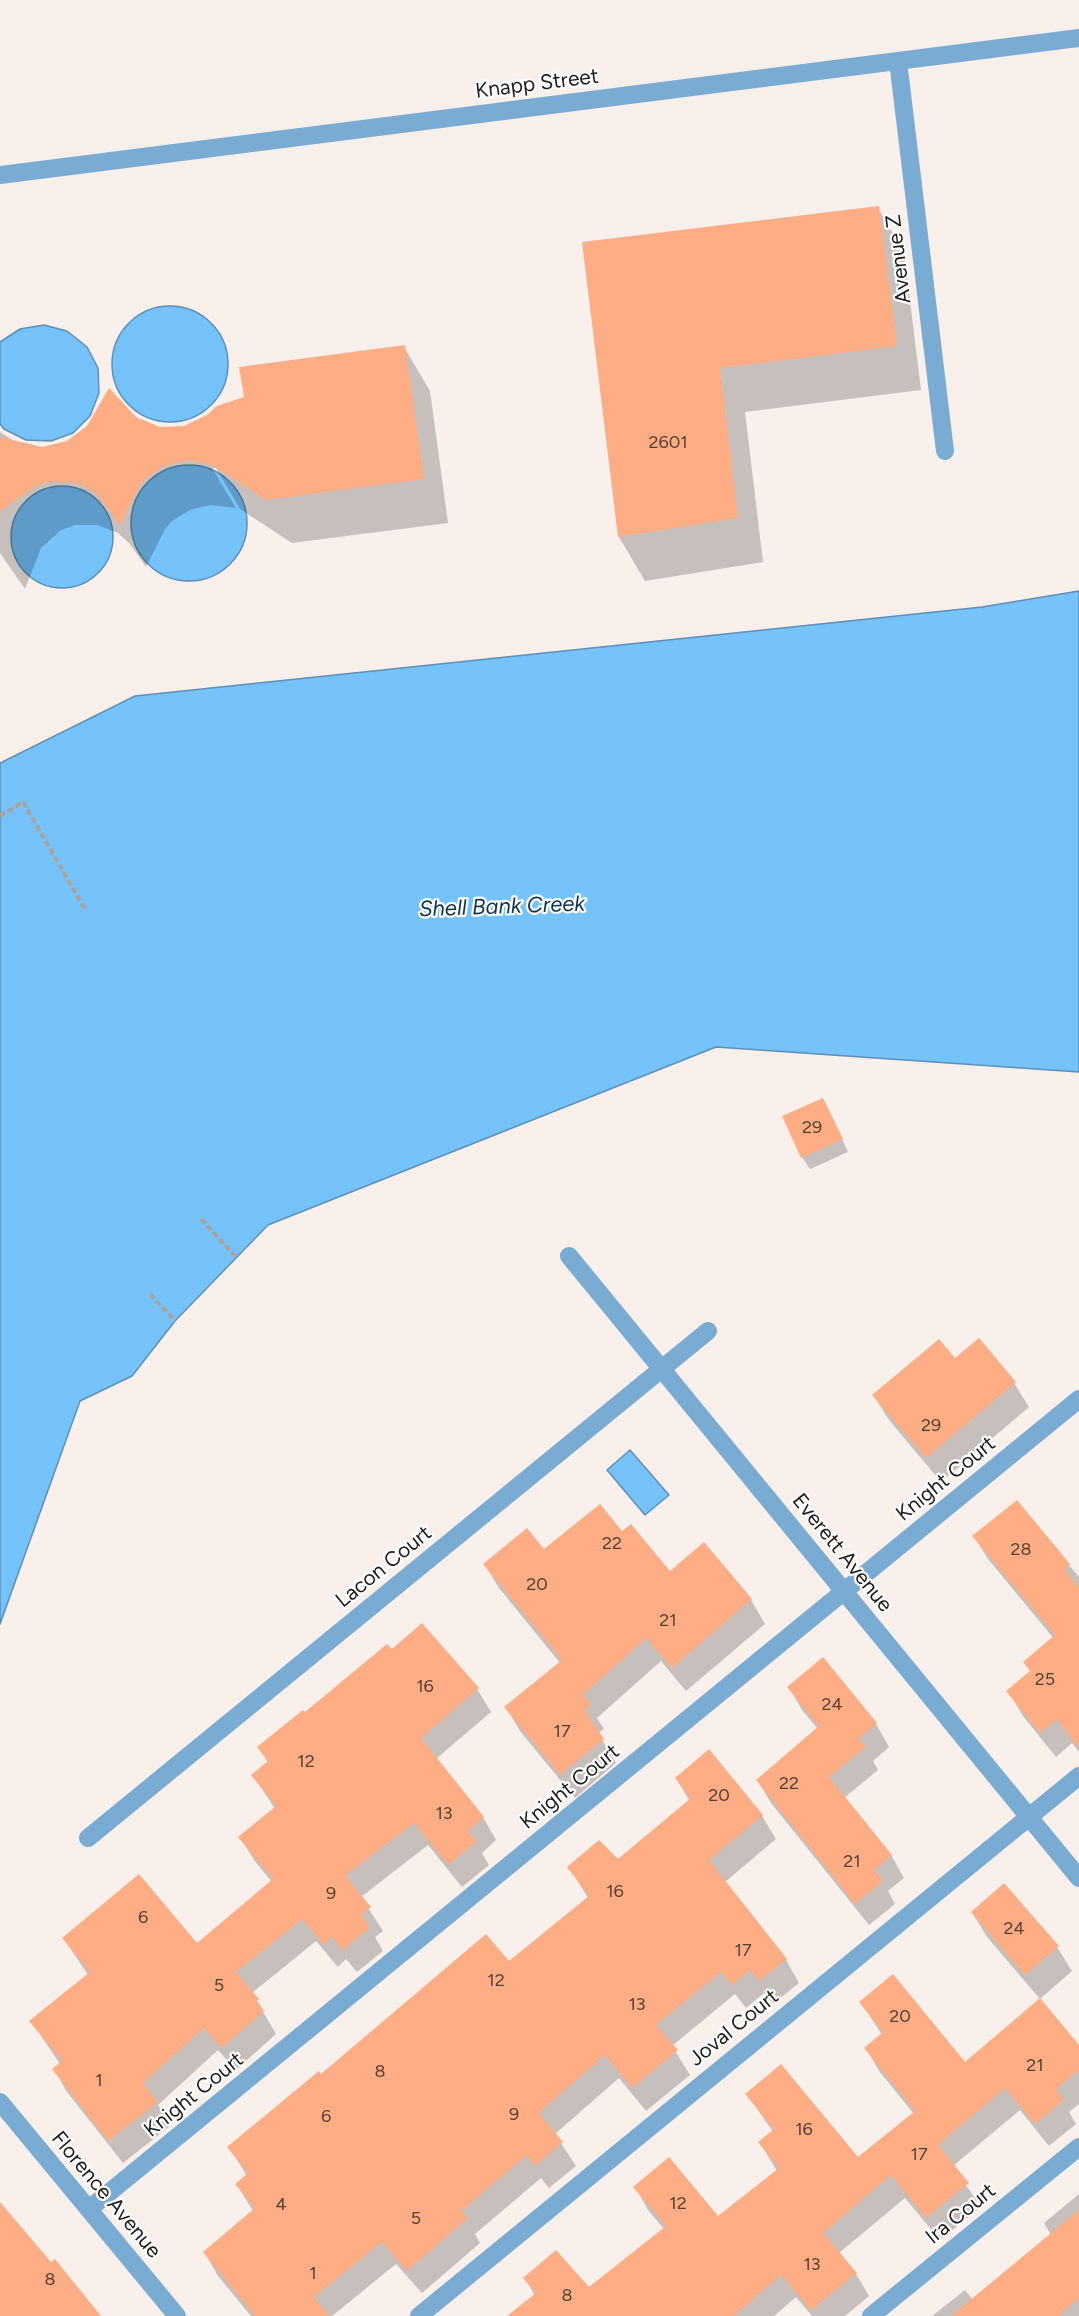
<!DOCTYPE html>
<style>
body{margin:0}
canvas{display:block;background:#f9efeb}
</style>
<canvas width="1079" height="2316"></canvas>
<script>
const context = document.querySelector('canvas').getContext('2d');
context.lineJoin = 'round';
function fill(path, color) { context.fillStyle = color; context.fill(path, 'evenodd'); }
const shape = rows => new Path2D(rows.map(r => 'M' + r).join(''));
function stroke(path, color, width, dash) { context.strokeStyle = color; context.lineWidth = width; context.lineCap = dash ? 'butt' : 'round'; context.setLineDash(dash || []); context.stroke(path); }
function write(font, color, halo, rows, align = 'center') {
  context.font = font + ' Figtree,sans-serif'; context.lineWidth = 4.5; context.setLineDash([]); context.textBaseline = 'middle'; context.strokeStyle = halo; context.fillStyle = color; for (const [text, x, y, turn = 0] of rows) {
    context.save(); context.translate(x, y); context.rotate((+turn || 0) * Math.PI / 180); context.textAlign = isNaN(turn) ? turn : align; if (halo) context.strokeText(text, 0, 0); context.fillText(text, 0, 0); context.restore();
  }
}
const water = shape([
 '112 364a58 58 0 1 1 116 0a58 58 0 1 1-116 0Z',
 [44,325,67,331,87,347,98,368,99,393,90,416,73,433,51,441,26,440,4,429,0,424,0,342,20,329,44,325],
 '131 523a58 58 0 1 1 116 0a58 58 0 1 1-116 0Z',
 '11 537a51 51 0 1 1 102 0a51 51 0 1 1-102 0Z',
 [1079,591,1079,1072,716,1047,268,1225,175,1321,132,1376,80,1401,0,1624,0,763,135,696,982,607,1079,591],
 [630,1450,669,1495,645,1515,607,1470,630,1450]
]);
fill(water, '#76c2fb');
stroke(water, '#5c90b7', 1.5);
fill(shape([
 [878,208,904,252,921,390,745,412,763,562,645,581,619,537,584,244],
 [404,347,430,391,448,523,292,543,240,509,216,468,212,468,236,508,210,505,190,510,172,521,165,529,146,567,130,544,118,533,97,525,75,525,61,530,41,548,25,589,0,553,0,432,17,443,29,447,51,447,135,419,159,428,184,428],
 [830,1112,848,1152,810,1169,802,1157],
 [955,1360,1014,1383,1029,1407,941,1482,889,1420,874,1396],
 [1016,1502,1079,1577,1079,1669,988,1559,974,1536],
 [622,1533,669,1573,703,1544,751,1600,765,1624,686,1691,661,1661,597,1718,604,1729,598,1733,616,1763,575,1798,520,1731,506,1707,560,1663,499,1588,485,1565],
 [392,1651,477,1689,491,1712,436,1759,483,1817,496,1840,482,1853,489,1865,462,1887,428,1845,361,1897,383,1931,375,1937,383,1951,357,1972,346,1959,338,1967,316,1941,252,1993,276,2034,236,2070,218,2050,158,2105,170,2126,123,2163,67,2092,54,2069,60,2064,31,2021,88,1975,64,1939,196,1945,272,1882,254,1860,240,1837,275,1809,253,1775,268,1763,259,1747],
 [823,1659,876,1724,889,1747,873,1761,878,1770,844,1798,891,1855,904,1878,888,1891,895,1904,869,1925,771,1803,758,1781,818,1729,802,1710,789,1687],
 [1008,1691,1079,1692,1079,1752,1072,1743,1056,1757,1023,1716],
 [676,1778,762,1816,776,1839,725,1882,786,1960,799,1983,773,2004,764,1993,746,2008,735,1994,672,2046,690,2075,646,2111,619,2078,555,2134,576,2166,549,2188,541,2178,475,2234,480,2243,422,2293,396,2264,332,2316,251,2316,218,2276,205,2253,253,2211,237,2185,247,2176,229,2147,321,2076,509,1963,588,1898,569,1867,618,1861,689,1800],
 [972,1912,1057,1947,1072,1971,1040,1999,987,1937],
 [861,2002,965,2064,1079,2047,1079,2104,1069,2112,1076,2124,1049,2146,1020,2110,953,2166,981,2207,940,2240,905,2198,839,2253,856,2274,869,2296,845,2316,812,2316,796,2297,774,2316,510,2316,535,2296,525,2278,588,2290,664,2229,648,2210,635,2187,718,2218,777,2171,760,2143,773,2132,747,2094,857,2159,914,2114,879,2071,866,2048,882,2035],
 [1079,2194,1079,2316,932,2316,965,2290,973,2300,1051,2235,1044,2223]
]), '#0003');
fill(shape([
 [879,206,897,346,720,368,738,518,618,537,582,242],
 [405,345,424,479,266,500,212,465,189,460,164,466,147,477,140,485,120,525,97,494,85,486,70,482,49,482,36,486,0,511,0,437,42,447,67,441,87,426,109,388,136,417,160,427,184,426,207,415,217,406,244,397,239,367],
 [823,1098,843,1139,801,1158,782,1116],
 [979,1338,1016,1382,926,1458,872,1395,939,1339,955,1358],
 [1017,1500,1070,1564,1064,1569,1079,1588,1079,1748,1057,1719,1040,1733,1006,1691,1030,1671,1023,1662,1055,1635,972,1536],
 [600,1504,622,1531,631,1524,670,1571,704,1542,752,1599,672,1668,646,1638,583,1695,591,1705,584,1710,604,1739,560,1775,504,1707,562,1660,483,1564,527,1528,544,1549],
 [422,1623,479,1688,421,1738,484,1817,468,1831,477,1841,448,1865,414,1823,345,1876,371,1907,361,1915,370,1927,343,1950,332,1937,324,1945,302,1919,236,1972,259,1999,257,2001,264,2011,222,2048,204,2028,143,2083,158,2102,108,2141,52,2069,62,2061,29,2021,90,1972,62,1938,139,1874,197,1943,273,1879,238,1837,276,1806,251,1775,268,1761,257,1747,303,1710,305,1712,387,1644,392,1649],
 [823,1657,877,1723,859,1739,866,1747,829,1777,892,1855,874,1870,883,1881,855,1904,756,1780,819,1726,787,1687],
 [709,1749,763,1815,709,1860,787,1959,759,1981,750,1970,732,1985,721,1972,656,2025,678,2050,632,2088,605,2055,539,2113,563,2142,535,2166,527,2155,461,2211,468,2218,407,2271,382,2242,314,2297,329,2316,255,2316,203,2252,255,2208,235,2184,248,2173,227,2147,319,2071,321,2074,486,1934,509,1961,589,1896,567,1867,599,1840,618,1859,691,1798,675,1778],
 [1004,1883,1059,1946,1025,1975,971,1912],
 [893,1974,965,2062,1040,1998,1079,2045,1079,2070,1056,2089,1064,2100,1035,2124,1005,2088,938,2145,969,2183,926,2218,891,2175,823,2233,857,2273,811,2310,781,2275,734,2316,507,2316,536,2293,523,2278,556,2250,589,2287,666,2226,633,2187,669,2157,718,2216,779,2168,758,2142,774,2129,745,2094,781,2064,858,2157,915,2111,864,2048,883,2032,859,2002],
 [0,2202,51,2262,55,2259,101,2316,0,2316],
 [1079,2210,1079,2298,1058,2316,951,2316]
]), '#ffad84');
stroke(shape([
 [0,816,23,802,86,911],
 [201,1219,235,1256],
 [150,1294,175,1321]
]), '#aaa29f', 4, [6, 3]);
stroke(shape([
 [898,61,945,451],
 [0,175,1079,38],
 [569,1256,1079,1878],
 [88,1838,708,1331],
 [0,2102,177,2316],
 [89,2209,1079,1399],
 [419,2316,1079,1776],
 [871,2316,1079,2147]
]), '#7aabd2', 18);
write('18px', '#564034', null, [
 ["2601",668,443],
 ["29",812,1128],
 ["29",931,1426],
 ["22",612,1544],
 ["28",1021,1550],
 ["20",537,1585],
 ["21",668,1621],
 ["25",1045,1680],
 ["16",425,1687],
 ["24",832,1705],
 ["17",562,1732],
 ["12",306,1762],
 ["22",789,1784],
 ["20",719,1796],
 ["13",444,1814],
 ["21",852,1862],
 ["16",615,1892],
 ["9",331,1894],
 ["6",143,1918],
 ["24",1014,1929],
 ["17",743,1951],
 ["12",496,1981],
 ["5",219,1986],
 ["13",637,2005],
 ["20",900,2017],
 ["21",1035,2066],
 ["8",380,2072],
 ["1",99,2081],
 ["9",514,2115],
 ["6",326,2117],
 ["16",804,2130],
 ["17",919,2155],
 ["12",678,2204],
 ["4",281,2205],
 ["5",416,2219],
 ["13",812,2265],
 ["1",313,2274],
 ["8",50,2280],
 ["8",567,2296]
]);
write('21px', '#1e1b19', '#fff', [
 ["Knapp Street",537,84,-7],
 ["Avenue Z",899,259,-97],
 ["Knight Court",946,1479,-39],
 ["Everett Avenue",842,1553,51],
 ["Lacon Court",384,1567,-39],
 ["Knight Court",570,1787,-39],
 ["Joval Court",734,2028,-39],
 ["Knight Court",194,2095,-39],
 ["Florence Avenue",106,2195,50],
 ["Ira Court",961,2214,-39]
]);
write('italic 22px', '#113249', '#fff', [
 ["Shell Bank Creek",502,907,-2]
]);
</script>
